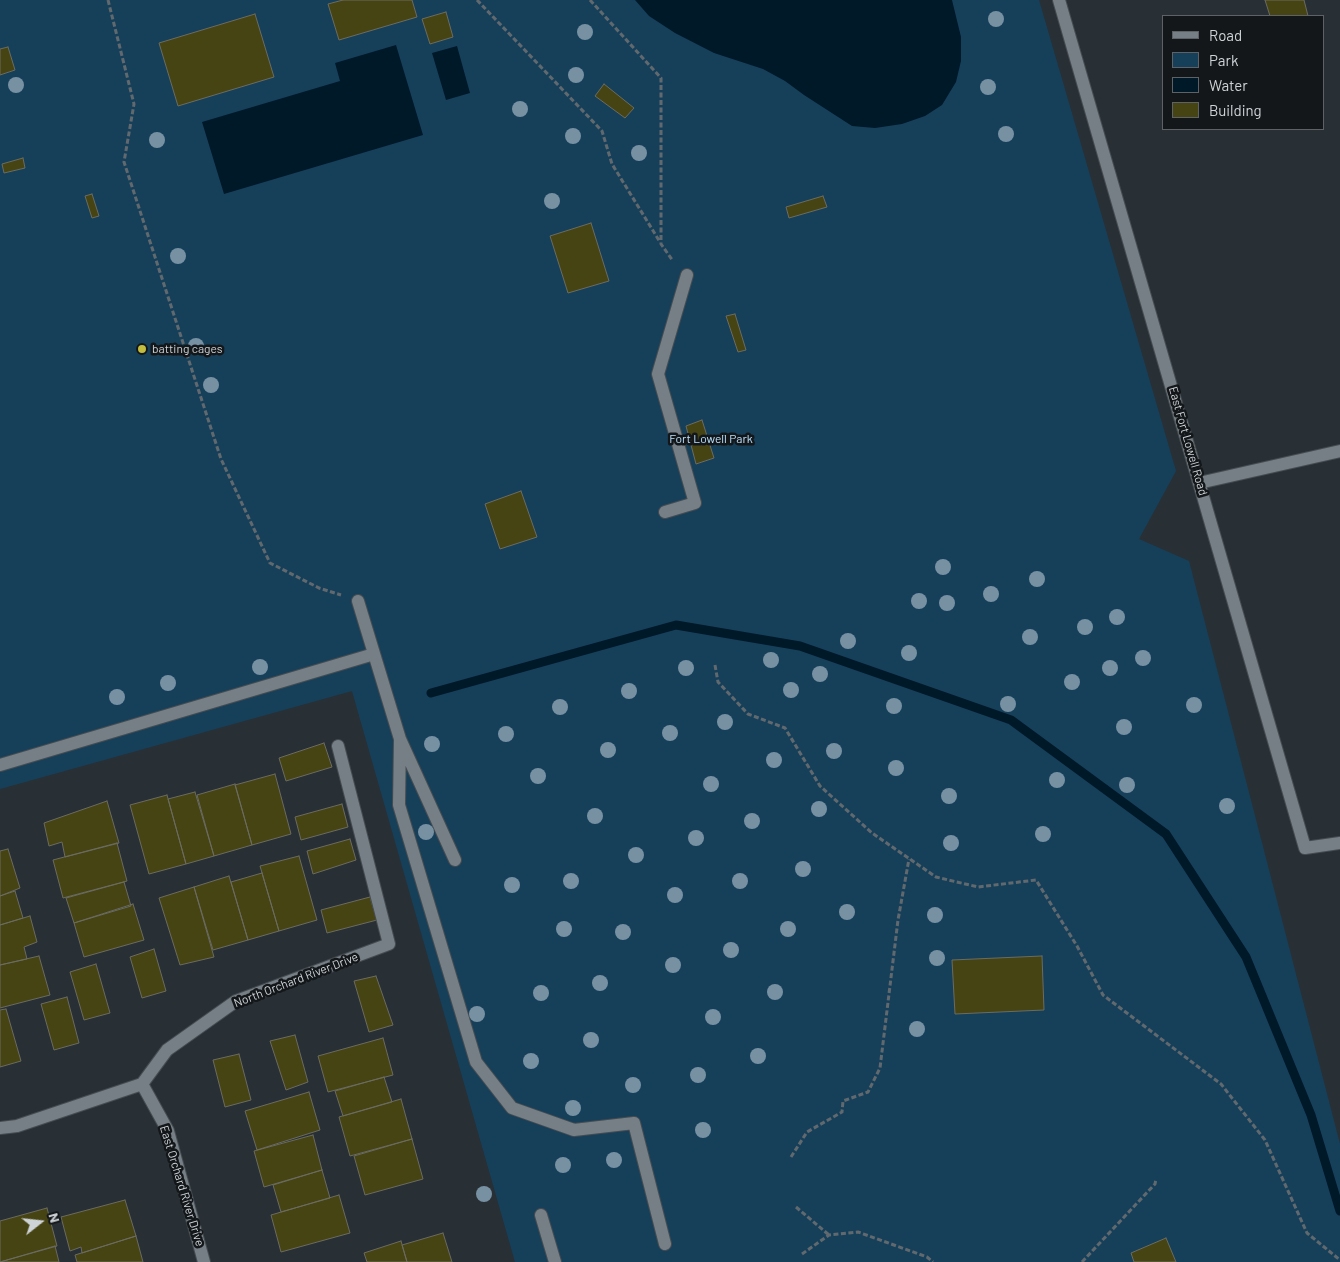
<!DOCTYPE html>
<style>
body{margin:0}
#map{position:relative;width:1340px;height:1262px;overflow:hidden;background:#283036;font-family:Barlow,sans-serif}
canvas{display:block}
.legend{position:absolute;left:1162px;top:15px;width:162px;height:115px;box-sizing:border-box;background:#14171a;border:1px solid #5e6266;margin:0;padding:6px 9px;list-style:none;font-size:15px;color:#ced3d7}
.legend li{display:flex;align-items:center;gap:10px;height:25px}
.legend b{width:25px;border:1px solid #5e6266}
.north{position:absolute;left:15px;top:1197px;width:50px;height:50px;-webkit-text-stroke:4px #14171a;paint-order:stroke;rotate:74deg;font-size:14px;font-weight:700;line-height:20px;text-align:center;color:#ced3d7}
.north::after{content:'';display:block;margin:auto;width:18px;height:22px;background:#ced3d7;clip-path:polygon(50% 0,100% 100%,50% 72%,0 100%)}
</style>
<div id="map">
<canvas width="1340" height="1262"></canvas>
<ul class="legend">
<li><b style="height:6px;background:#757f85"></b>Road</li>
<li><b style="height:14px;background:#16405a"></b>Park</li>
<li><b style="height:14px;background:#001929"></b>Water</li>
<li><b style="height:14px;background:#464413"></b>Building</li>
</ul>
<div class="north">N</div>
</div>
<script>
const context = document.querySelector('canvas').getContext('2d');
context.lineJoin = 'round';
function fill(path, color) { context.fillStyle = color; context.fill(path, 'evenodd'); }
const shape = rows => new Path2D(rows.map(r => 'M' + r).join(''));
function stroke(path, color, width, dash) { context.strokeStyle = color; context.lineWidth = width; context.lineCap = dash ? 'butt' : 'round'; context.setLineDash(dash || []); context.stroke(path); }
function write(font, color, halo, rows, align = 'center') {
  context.font = font + ' Barlow,sans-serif'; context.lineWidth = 5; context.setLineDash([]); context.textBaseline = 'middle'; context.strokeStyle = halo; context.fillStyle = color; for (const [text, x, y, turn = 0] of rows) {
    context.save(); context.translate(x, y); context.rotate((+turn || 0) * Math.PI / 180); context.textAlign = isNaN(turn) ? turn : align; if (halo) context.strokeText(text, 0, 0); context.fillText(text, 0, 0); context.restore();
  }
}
fill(shape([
 [0,0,1039,0,1176,471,1139,539,1189,561,1340,1144,1340,1262,515,1262,352,691,0,789]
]), '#16405a');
fill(shape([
 [635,0,952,0,961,37,961,61,956,82,942,105,925,116,902,124,875,128,852,126,804,95,785,81,763,69,714,53,675,33,649,16],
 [396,45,423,135,224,194,202,122,340,81,335,63],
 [457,46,470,93,446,100,432,53]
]), '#001929');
stroke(shape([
 [431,693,676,625,800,646,1011,720,1166,834,1246,957,1311,1115,1340,1211]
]), '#001929', 9);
const building = shape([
 [343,0,412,0,417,17,339,40,328,4,343,0],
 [1265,0,1304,0,1308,16,1270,16,1265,0],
 [446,12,453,37,430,44,422,19,446,12],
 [255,14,274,77,178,106,159,43,255,14],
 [8,47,15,70,0,75,0,49,8,47],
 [604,84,634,108,625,118,595,96,604,84],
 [23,158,25,168,4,173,2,164,23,158],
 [92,194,99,216,92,218,85,196,92,194],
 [823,196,827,207,789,218,786,207,823,196],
 [591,223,609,281,568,293,550,236,591,223],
 [735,314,746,350,738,352,726,316,735,314],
 [702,420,714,458,696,464,686,426,702,420],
 [521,491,537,537,500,549,485,504,521,491],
 [324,743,332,767,286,781,279,758,324,743],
 [275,774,291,834,252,845,235,785,275,774],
 [235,784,252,845,214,856,197,795,235,784],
 [195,792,214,856,186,864,168,799,195,792],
 [167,795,186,864,149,874,130,805,167,795],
 [107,801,119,843,65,857,62,842,49,846,44,823,107,801],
 [342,804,348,827,301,840,295,817,342,804],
 [350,839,356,860,313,874,307,851,350,839],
 [117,843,127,881,63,898,53,860,117,843],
 [8,849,20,888,0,896,0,851,8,849],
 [299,856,317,920,279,931,260,866,299,856],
 [262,873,279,931,248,940,231,882,262,873],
 [229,876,248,940,213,950,194,887,229,876],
 [124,882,131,906,74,923,66,898,124,882],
 [194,887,214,957,180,965,159,898,194,887],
 [15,891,23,918,0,925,0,896,15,891],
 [370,897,377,920,327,933,321,910,370,897],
 [133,904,144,940,84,957,74,923,133,904],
 [30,916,37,942,24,947,27,959,0,965,0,925,30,916],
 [154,949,166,991,142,998,130,957,154,949],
 [39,956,50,995,0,1008,0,965,39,956],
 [1042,956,1044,1010,955,1014,952,960,1042,956],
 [96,964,110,1013,84,1020,70,972,96,964],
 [376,976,393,1025,369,1032,354,981,376,976],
 [67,997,79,1043,54,1050,41,1004,67,997],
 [6,1009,21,1061,0,1067,0,1010,6,1009],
 [295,1035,308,1082,286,1090,270,1041,295,1035],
 [383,1038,393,1075,328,1092,318,1056,383,1038],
 [239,1054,251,1100,225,1107,213,1060,239,1054],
 [384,1077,392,1102,343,1116,335,1091,384,1077],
 [309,1092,320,1130,257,1150,245,1111,309,1092],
 [401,1099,412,1139,350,1156,339,1117,401,1099],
 [313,1135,322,1170,264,1187,254,1151,313,1135],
 [412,1139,423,1179,365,1195,354,1156,412,1139],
 [322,1170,330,1198,281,1212,273,1185,322,1170],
 [339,1195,350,1233,281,1252,271,1215,339,1195],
 [125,1200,136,1236,82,1253,81,1247,70,1251,61,1217,125,1200],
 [47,1208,57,1246,0,1262,0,1221,47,1208],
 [443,1233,452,1262,407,1262,402,1245,443,1233],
 [136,1236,143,1262,77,1262,75,1255,136,1236],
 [1166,1238,1176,1262,1134,1262,1131,1253,1166,1238],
 [401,1241,407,1262,367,1262,364,1253,401,1241],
 [55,1246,59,1262,0,1262,55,1246]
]);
fill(building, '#464413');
stroke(building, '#6b6b61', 1);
const minor = shape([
 [1059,0,1305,848,1340,843],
 [1199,483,1340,451],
 [665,512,695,503,658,374,687,275],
 [358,601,400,739,455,860],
 [400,739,399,805,476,1062,512,1108,574,1130,634,1123,665,1244],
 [0,765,374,654],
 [142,1084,167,1050,236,1001,389,944,338,746],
 [142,1084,168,1131,204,1262],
 [0,1128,17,1126,142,1084],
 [541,1215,555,1262]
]);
stroke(minor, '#464c51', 14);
stroke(shape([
 [108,0,134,104,124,162,221,459,270,563,319,588,341,595],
 [477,0,602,131,612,164,660,242],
 [590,0,661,78,661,244,673,261],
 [715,665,718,682,748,714,785,728,820,786,872,833,936,877,978,887,1036,880,1077,946,1103,995,1221,1084,1265,1140,1307,1233,1340,1260],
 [791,1157,807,1132,842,1112,843,1101,868,1092,880,1068,898,920,909,859],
 [796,1207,829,1235],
 [802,1254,829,1235,858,1232,927,1257,933,1262],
 [1082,1262,1155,1184,1156,1179]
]), '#62696e', 3, [5, 2.5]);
stroke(minor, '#757f85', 12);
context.fillStyle = '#7791a3';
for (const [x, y] of [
 [996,19],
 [585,32],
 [576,75],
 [16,85],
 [988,87],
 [520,109],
 [1006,134],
 [573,136],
 [157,140],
 [639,153],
 [552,201],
 [178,256],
 [196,346],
 [211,385],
 [943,567],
 [1037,579],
 [991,594],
 [919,601],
 [947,603],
 [1117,617],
 [1085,627],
 [1030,637],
 [848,641],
 [909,653],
 [1143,658],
 [771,660],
 [260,667],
 [686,668],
 [1110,668],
 [820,674],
 [1072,682],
 [168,683],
 [791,690],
 [629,691],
 [117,697],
 [1008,704],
 [1194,705],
 [894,706],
 [560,707],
 [725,722],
 [1124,727],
 [670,733],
 [506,734],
 [432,744],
 [608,750],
 [834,751],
 [774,760],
 [896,768],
 [538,776],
 [1057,780],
 [711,784],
 [1127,785],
 [949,796],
 [1227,806],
 [819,809],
 [595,816],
 [752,821],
 [426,832],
 [1043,834],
 [696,838],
 [951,843],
 [636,855],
 [803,869],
 [571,881],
 [740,881],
 [512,885],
 [675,895],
 [847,912],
 [935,915],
 [564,929],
 [788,929],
 [623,932],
 [731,950],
 [937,958],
 [673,965],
 [600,983],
 [775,992],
 [541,993],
 [477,1014],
 [713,1017],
 [917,1029],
 [591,1040],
 [758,1056],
 [531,1061],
 [698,1075],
 [633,1085],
 [573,1108],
 [703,1130],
 [614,1160],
 [563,1165],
 [484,1194]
]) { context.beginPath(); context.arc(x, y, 8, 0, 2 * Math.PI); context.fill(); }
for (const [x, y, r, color] of [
 [142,349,5,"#c2bd3f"]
]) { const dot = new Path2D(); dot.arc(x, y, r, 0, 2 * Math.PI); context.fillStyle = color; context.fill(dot); stroke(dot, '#14171a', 2); }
write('12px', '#ced3d7', '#14171a', [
 ["batting cages",152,349]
], 'left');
write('12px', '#b8e0fc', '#14171a', [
 ["Fort Lowell Park",711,439]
]);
write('12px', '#ced3d7', '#14171a', [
 ["East Fort Lowell Road",1188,441,74],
 ["North Orchard River Drive",296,980,-21],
 ["East Orchard River Drive",182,1186,73]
]);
</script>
